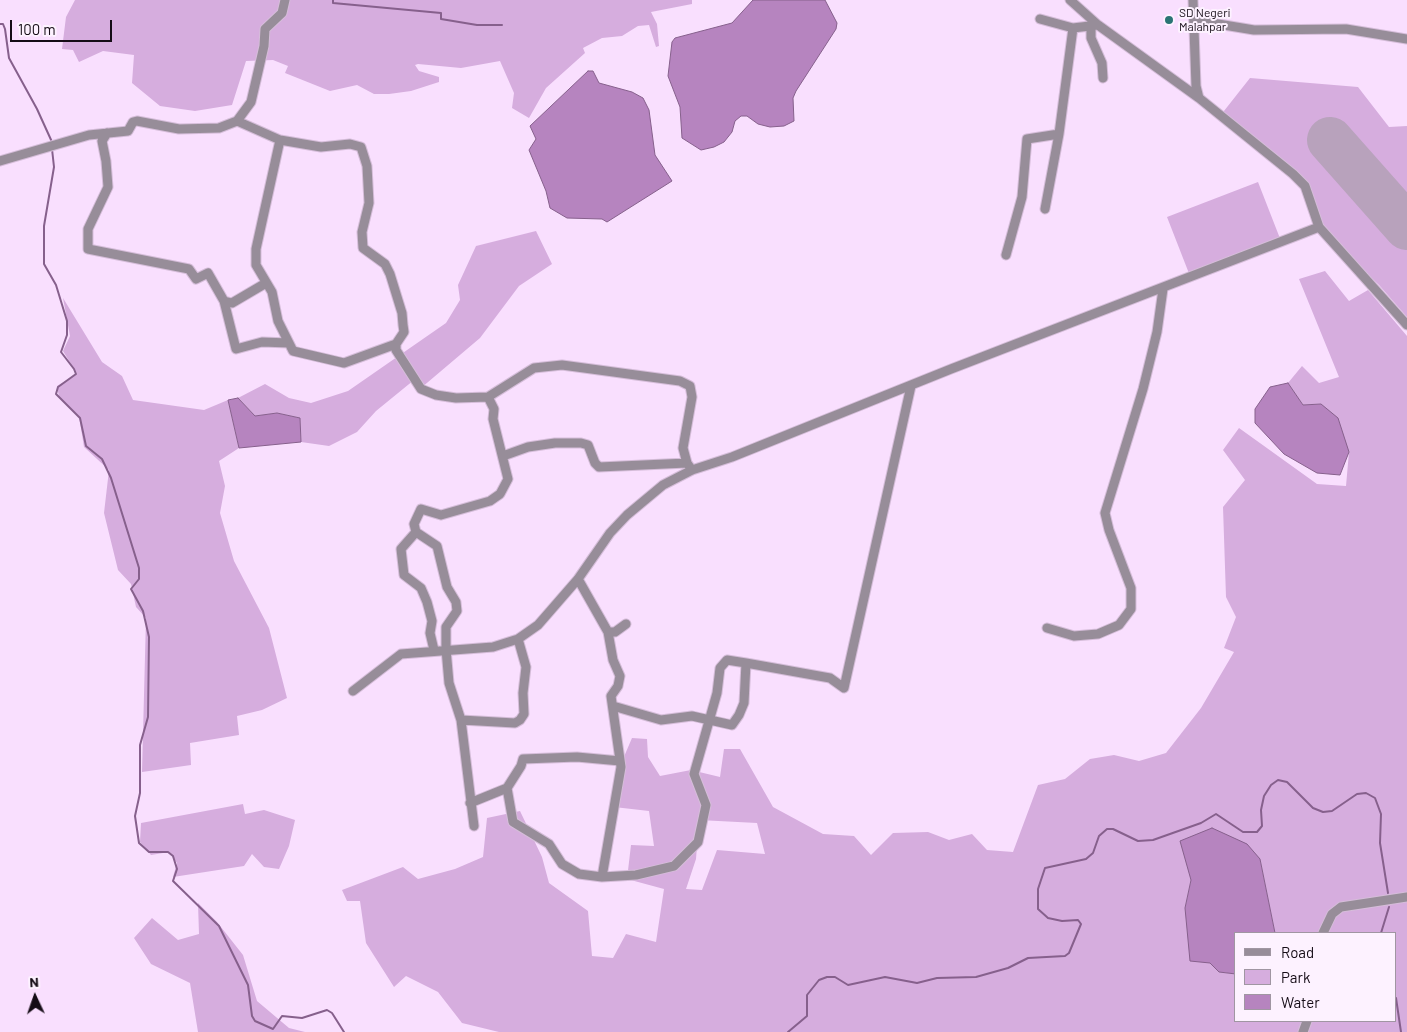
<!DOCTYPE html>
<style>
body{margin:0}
#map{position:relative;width:1407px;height:1032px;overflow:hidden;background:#f9dffe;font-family:Barlow,sans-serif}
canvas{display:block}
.legend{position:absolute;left:1234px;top:932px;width:162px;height:90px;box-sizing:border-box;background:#fdf2ff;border:1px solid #a096a2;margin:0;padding:6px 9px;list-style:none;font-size:15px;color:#150c16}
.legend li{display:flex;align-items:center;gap:10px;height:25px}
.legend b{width:25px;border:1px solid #a096a2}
.north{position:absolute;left:10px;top:972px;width:50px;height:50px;-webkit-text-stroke:4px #fdf2ff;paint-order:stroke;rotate:357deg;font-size:14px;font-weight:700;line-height:20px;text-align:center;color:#150c16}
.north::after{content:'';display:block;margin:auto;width:18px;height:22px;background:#150c16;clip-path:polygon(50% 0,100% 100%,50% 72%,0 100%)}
.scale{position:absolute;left:10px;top:20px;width:102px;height:22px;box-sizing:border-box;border:2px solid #150c16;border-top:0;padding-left:6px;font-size:15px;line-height:18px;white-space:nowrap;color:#150c16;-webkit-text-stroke:4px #fdf2ff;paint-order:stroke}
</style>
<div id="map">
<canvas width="1407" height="1032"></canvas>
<ul class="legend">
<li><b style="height:6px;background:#978d99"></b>Road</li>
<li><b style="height:14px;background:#d6adde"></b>Park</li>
<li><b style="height:14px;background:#b684bf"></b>Water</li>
</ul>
<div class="north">N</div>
<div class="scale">100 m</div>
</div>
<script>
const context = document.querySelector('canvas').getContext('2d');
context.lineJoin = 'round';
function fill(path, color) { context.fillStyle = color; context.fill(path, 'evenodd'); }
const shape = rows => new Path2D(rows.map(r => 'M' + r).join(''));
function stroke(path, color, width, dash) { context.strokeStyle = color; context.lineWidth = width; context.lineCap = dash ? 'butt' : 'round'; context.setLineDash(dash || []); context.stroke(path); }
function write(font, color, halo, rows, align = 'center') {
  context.font = font + ' Barlow,sans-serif'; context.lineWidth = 4; context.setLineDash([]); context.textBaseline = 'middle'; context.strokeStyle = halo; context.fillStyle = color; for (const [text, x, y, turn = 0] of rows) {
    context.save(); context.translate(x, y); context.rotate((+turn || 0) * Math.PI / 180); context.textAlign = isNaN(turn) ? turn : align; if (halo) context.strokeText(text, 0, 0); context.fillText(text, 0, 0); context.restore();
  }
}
fill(shape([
 [75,0,692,0,692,4,651,12,657,24,659,46,656,47,649,25,638,26,622,36,602,38,583,48,585,53,546,88,529,118,512,108,514,93,500,61,461,68,418,64,415,65,419,71,439,77,439,82,411,91,389,94,374,94,357,85,330,91,285,73,288,66,273,60,246,61,232,105,195,111,160,106,132,83,134,55,103,51,79,62,73,50,62,49,66,17],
 [1250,78,1358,87,1389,127,1407,126,1407,216,1364,167,1367,156,1343,129,1315,152,1340,180,1351,178,1407,242,1407,317,1379,285,1319,231,1300,179,1220,116],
 [1258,182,1281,241,1190,276,1167,217],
 [536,231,552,264,519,286,480,338,421,388,414,380,376,411,357,432,329,446,301,442,300,418,277,413,255,416,238,398,265,384,289,398,311,403,348,391,446,323,460,300,458,285,476,246],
 [1325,271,1349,301,1368,290,1407,336,1407,1032,499,1032,462,1023,438,992,406,976,394,987,366,943,360,901,347,901,342,890,403,867,418,879,455,869,483,857,487,818,520,811,542,857,549,883,588,911,592,956,613,958,626,934,656,942,664,889,627,879,631,845,654,846,649,811,614,807,617,773,632,738,647,739,648,757,660,776,691,770,720,777,724,749,740,749,773,807,823,834,854,836,871,855,893,833,928,832,949,840,972,834,987,850,1013,852,1038,785,1065,779,1090,759,1114,755,1139,761,1166,753,1201,708,1234,652,1224,648,1236,617,1226,597,1223,507,1245,480,1223,450,1239,428,1317,484,1346,486,1349,452,1321,404,1303,405,1288,383,1302,366,1319,383,1339,377,1299,279],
 [699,820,757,823,765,854,717,850,702,890,686,889,696,859],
 [1260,859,1275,933,1396,933,1396,1021,1236,1021,1236,974,1219,972,1210,963,1185,908,1191,880],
 [63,298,102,362,122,376,133,400,204,410,228,400,239,448,219,461,225,486,220,513,234,561,269,628,287,698,262,710,237,716,239,735,190,743,191,765,142,772,146,618,136,607,131,584,118,570,104,513,109,470,84,447,79,416,59,397,57,386,77,374,63,351,70,336],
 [243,804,245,814,264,810,295,820,289,846,279,869,264,867,252,854,244,866,173,877,177,863,169,852,151,855,140,842,141,823],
 [198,903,217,922,243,955,257,1001,289,1028,305,1032,198,1032,190,983,151,964,134,938,152,918,178,940,199,934]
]), '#d6adde');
const water = shape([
 [753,0,825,0,837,23,836,29,796,91,793,98,794,121,784,126,770,127,758,124,747,116,741,116,735,121,732,132,724,142,714,147,701,150,682,138,680,107,668,76,672,42,675,38,732,23,753,0],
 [588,71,593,71,599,83,632,92,643,98,649,110,655,155,672,181,607,222,602,219,567,218,550,208,546,191,529,150,536,139,530,126,588,71],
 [1288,383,1303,405,1321,404,1338,418,1349,452,1340,475,1317,473,1284,454,1255,423,1255,409,1270,387,1288,383],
 [238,398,255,416,277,413,300,418,301,442,239,448,228,400,238,398],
 [1212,828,1247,844,1260,859,1275,933,1236,933,1236,974,1219,972,1210,963,1190,961,1185,908,1191,880,1180,841,1212,828]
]);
fill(water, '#b684bf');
stroke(water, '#86608c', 1);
stroke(shape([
 [333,0,333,3,441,13,441,19,477,25,502,25],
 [0,24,3,24,5,29,9,58,37,109,52,142],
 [52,149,54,167,44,226,44,264,56,285,67,321,67,335,61,352,74,369,76,374,58,387,56,394,80,418,86,446,102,459,111,478,139,568,139,579,131,589,143,611,149,637,148,717,140,745,140,793,135,816,139,843,149,852,168,852,173,856,177,869,173,881,219,926,248,985,252,1016,255,1021,273,1029,282,1016,302,1018,327,1010,332,1013,344,1032],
 [1381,933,1389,907],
 [1396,998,1401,1032],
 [788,1032,807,1016,807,995,819,980,827,977,835,977,848,985,885,977,917,983,937,978,976,977,1008,968,1028,958,1065,956,1069,953,1081,924,1078,920,1062,921,1048,918,1038,909,1038,889,1045,868,1086,859,1093,853,1099,836,1107,829,1113,829,1138,841,1153,840,1201,823,1216,814,1243,832,1257,832,1262,826,1261,810,1264,796,1271,785,1278,780,1287,782,1313,808,1323,812,1332,811,1357,794,1366,793,1375,798,1381,814,1380,843,1388,893]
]), '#86608c', 2);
stroke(shape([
 [1330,140,1407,227]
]), '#b8a2bc', 46);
const minor = shape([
 [1070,0,1098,25,1199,98,1293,174,1305,186,1319,227,1407,325],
 [1193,0,1196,86,1199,98],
 [1040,19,1073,28],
 [1194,20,1254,30,1346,29,1407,39],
 [1091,27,1091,38,1102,63,1103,78],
 [237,121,280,140,321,147,350,144,361,147,367,166,369,203,362,232,363,248,385,264,390,274,402,313,403,325,404,332,396,344,396,350,421,389,436,395,456,398,488,397,534,368,562,365,680,381,690,386,692,397,683,448,687,463,692,470],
 [107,133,102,141,106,161,108,187,88,229,88,249,189,269,196,279,208,273,224,301,232,303,266,283],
 [280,140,256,249,256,265,272,292,278,321,293,351,344,363,396,344],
 [0,161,89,135,128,131,133,122,137,121,179,129,219,128,237,121,251,102,264,46,265,29,282,13,285,0],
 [1045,209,1059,134,1073,28,1098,25],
 [1006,255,1022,197,1027,139,1059,134],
 [224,301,236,349,262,342,289,343],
 [488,397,494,409,493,419,508,479,500,494,490,501,441,515,421,509,414,524,416,532,437,546,447,587,456,602,457,611,446,627,446,649,449,683,461,720,515,723,520,720,524,714,523,693,526,667,518,639],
 [503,456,528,447,555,443,581,443,588,445,595,463,599,467,687,463],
 [416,532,401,549,404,575,421,588,427,602,432,621,430,633,434,650],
 [578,579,608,632,615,632,626,624],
 [1047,628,1074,636,1098,634,1119,625,1131,609,1131,588,1109,530,1105,513,1143,389,1157,332,1163,289],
 [353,691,401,654,493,647,518,639,538,625,578,579,610,533,627,515,663,485,692,470,732,457,951,369,1319,227],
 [613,706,661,720,692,716,732,725,739,715,744,703,746,663],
 [461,720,474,826],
 [620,761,577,757,523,759,521,766,507,788,513,822,549,844,562,864,579,874,602,877,636,875,674,866,698,842,706,805,694,774,717,693,720,668,727,660,746,663,830,678,844,688,911,386],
 [470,803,507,788],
 [602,877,621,767,611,696,618,686,620,676,613,660,608,632],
 [1323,933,1332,914,1341,907,1407,897],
 [1303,1032,1307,1021]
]);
stroke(minor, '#d5bdd9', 11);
stroke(minor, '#978d99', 9);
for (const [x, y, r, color] of [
 [1169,20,5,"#2a7474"]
]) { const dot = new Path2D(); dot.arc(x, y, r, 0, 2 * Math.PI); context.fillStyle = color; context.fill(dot); stroke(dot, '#fdf2ff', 2); }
write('12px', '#150c16', '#fdf2ff', [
 ["SD Negeri",1179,13],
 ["Malahpar",1179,27]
], 'left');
</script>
